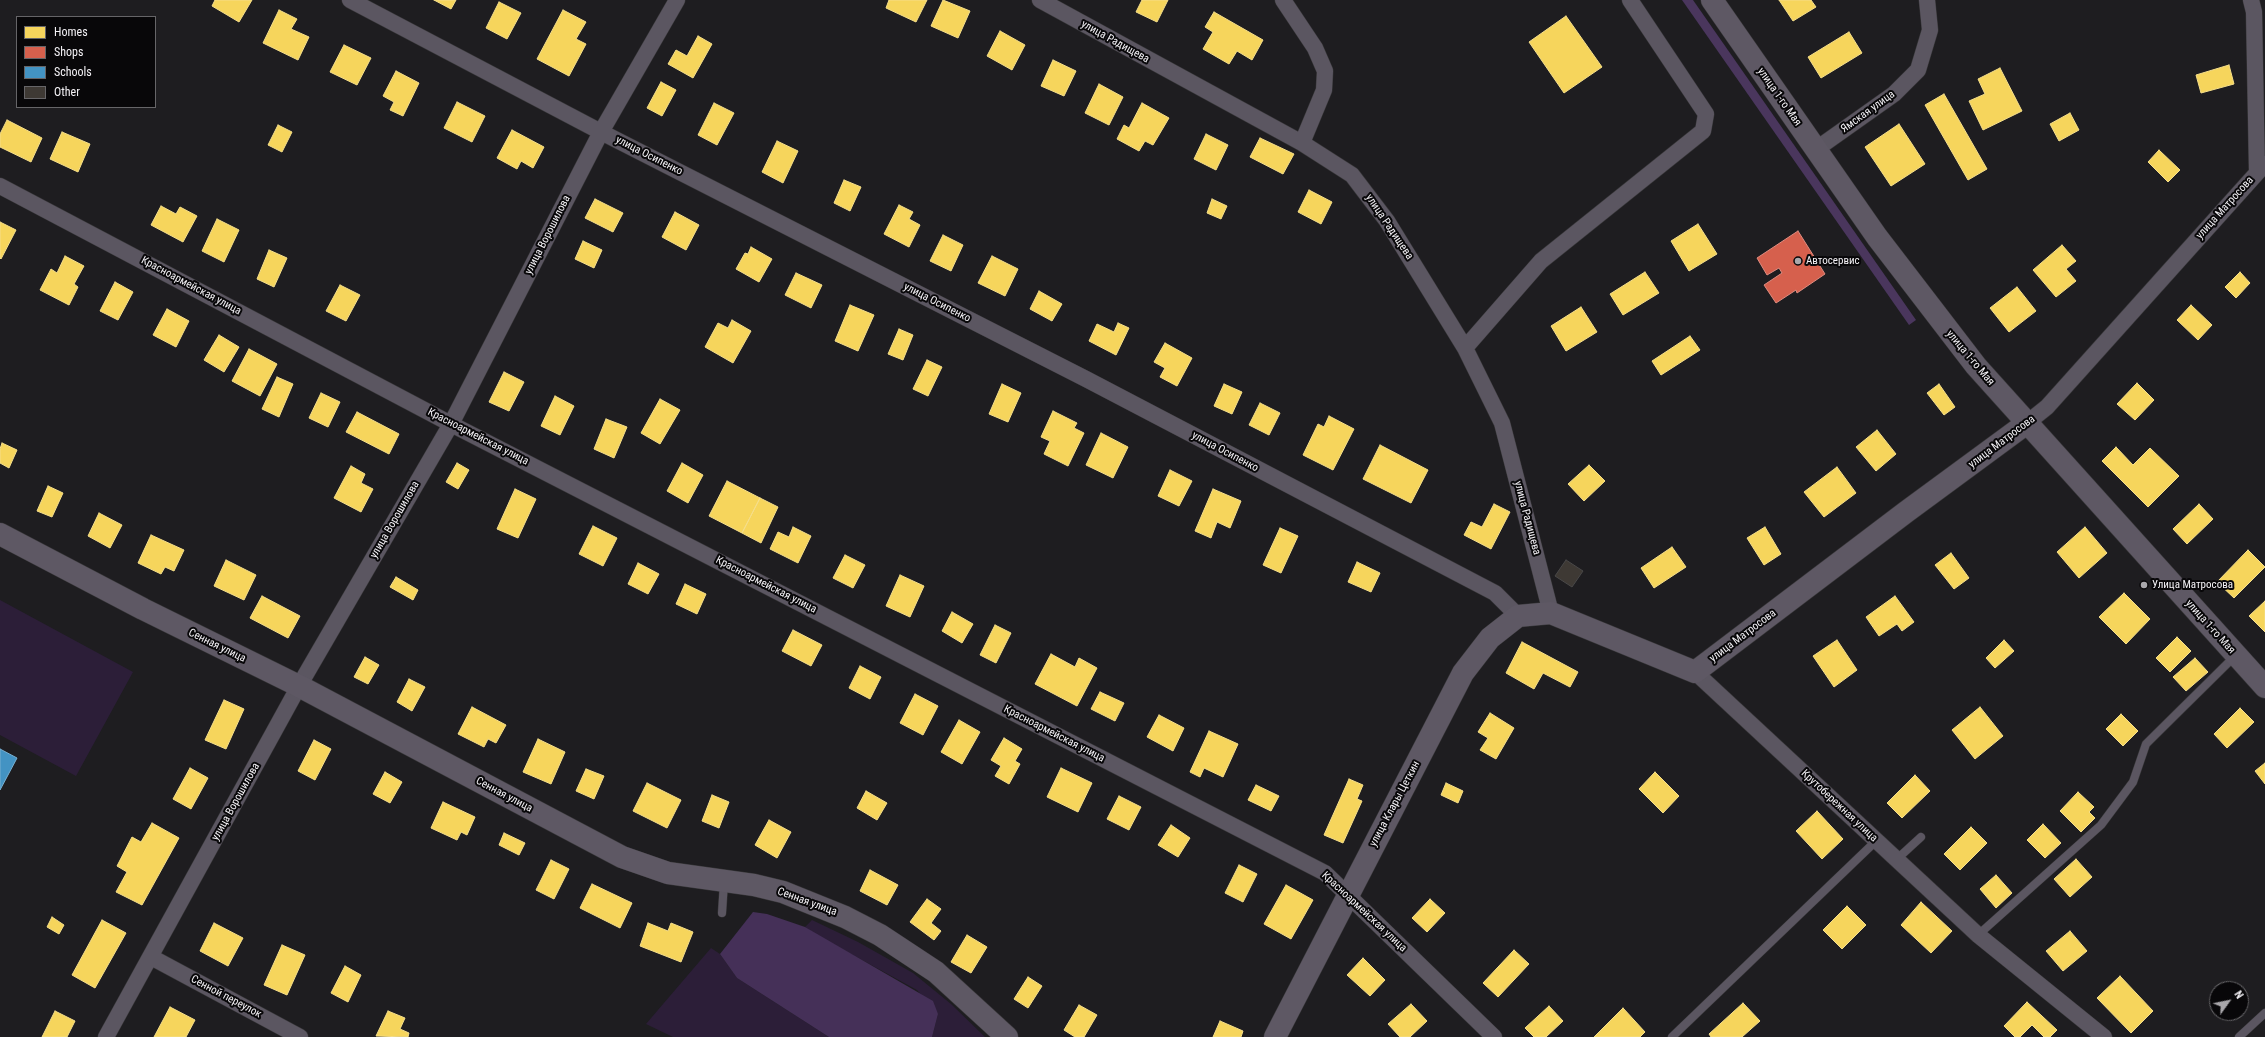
<!DOCTYPE html>
<meta charset="utf-8">
<style>
body{margin:0}
#map{position:relative;width:2265px;height:1037px;overflow:hidden;background:#1e1d20;font-family:"Roboto Condensed",sans-serif}
canvas{display:block}
.legend{position:absolute;left:16px;top:16px;width:140px;height:92px;box-sizing:border-box;background:#080709;border:1px solid #666568;margin:0;padding:5px 7px;list-style:none;font-size:12px;color:#f4f2f6}
.legend li{display:flex;align-items:center;gap:8px;height:20px}
.legend b{width:20px;border:1px solid #666568}
.north{position:absolute;left:2209px;top:981px;width:40px;height:40px;box-sizing:border-box;background:#080709;border:1px solid #666568;border-radius:50%;rotate:57deg;font-size:11px;font-weight:700;line-height:16px;text-align:center;color:#f4f2f6}
.north::after{content:'';display:block;margin:auto;width:14px;height:18px;background:#a9a7ab;clip-path:polygon(50% 0,100% 100%,50% 72%,0 100%)}
</style>
<div id="map">
<canvas width="2265" height="1037"></canvas>
<ul class="legend">
<li><b style="height:11px;background:#f6d55c"></b>Homes</li>
<li><b style="height:11px;background:#d6604d"></b>Shops</li>
<li><b style="height:11px;background:#4393c3"></b>Schools</li>
<li><b style="height:11px;background:#3e3934"></b>Other</li>
</ul>
<div class="north">N</div>
</div>
<script>
const context = document.querySelector('canvas').getContext('2d');
context.lineJoin = 'round';
function fill(path, color) { context.fillStyle = color; context.fill(path, 'evenodd'); }
const shape = rows => new Path2D(rows.map(r => 'M' + r).join(''));
function stroke(path, color, width, dash) { context.strokeStyle = color; context.lineWidth = width; context.lineCap = dash ? 'butt' : 'round'; context.setLineDash(dash || []); context.stroke(path); }
function write(font, color, halo, rows, align = 'center') {
  context.font = font + ' "Roboto Condensed",sans-serif'; context.lineWidth = 4; context.setLineDash([]); context.textBaseline = 'middle'; context.strokeStyle = halo; context.fillStyle = color; for (const [text, x, y, turn = 0] of rows) {
    context.save(); context.translate(x, y); context.rotate((+turn || 0) * Math.PI / 180); context.textAlign = isNaN(turn) ? turn : align; if (halo) context.strokeText(text, 0, 0); context.fillText(text, 0, 0); context.restore();
  }
}
fill(shape([
 [0,600,133,672,76,776,0,735],
 [812,920,858,942,913,973,951,1004,985,1037,932,1037,938,1014,917,990,820,937,805,927],
 [711,948,720,954,737,978,829,1037,673,1037,646,1024]
]), '#2c1e38');
fill(shape([
 [1682,0,1693,0,1916,320,1909,325]
]), '#4a365d');
fill(shape([
 [753,912,767,914,805,927,933,1001,938,1014,932,1037,829,1037,737,978,720,954]
]), '#453058');
const homes = shape([
 [215,0,252,0,239,22,212,6,215,0],
 [434,0,456,0,451,9,434,0],
 [889,0,927,0,916,22,886,8,889,0],
 [943,0,970,11,958,38,931,26,943,0],
 [1142,0,1168,0,1157,22,1136,12,1142,0],
 [1779,0,1811,0,1816,7,1793,21,1779,0],
 [499,2,521,13,507,39,486,28,499,2],
 [279,10,297,19,291,29,309,37,298,60,263,43,279,10],
 [563,10,586,22,576,39,586,44,569,76,537,59,563,10],
 [1214,12,1263,40,1252,60,1237,51,1229,64,1203,49,1213,32,1205,27,1214,12],
 [1566,16,1602,67,1564,93,1529,42,1566,16],
 [1000,31,1025,45,1012,70,987,56,1000,31],
 [1849,32,1862,53,1821,78,1808,57,1849,32],
 [698,36,712,44,693,78,668,64,676,50,687,56,698,36],
 [344,45,371,58,357,85,330,72,344,45],
 [1053,60,1076,71,1064,96,1041,86,1053,60],
 [2229,65,2234,84,2201,93,2196,75,2229,65],
 [2000,68,2022,111,1983,130,1969,101,1985,94,1978,79,2000,68],
 [396,71,419,83,403,116,390,110,394,102,383,96,396,71],
 [661,82,676,90,662,116,647,108,661,82],
 [1099,84,1123,97,1109,125,1085,113,1099,84],
 [1944,94,1987,169,1968,180,1925,105,1944,94],
 [457,102,485,116,472,142,444,128,457,102],
 [714,103,734,113,717,145,698,135,714,103],
 [1142,103,1169,118,1153,145,1145,141,1139,151,1117,139,1124,125,1129,128,1142,103],
 [2070,113,2079,130,2059,141,2050,124,2070,113],
 [7,120,42,138,31,162,0,147,0,134,7,120],
 [1899,124,1925,164,1891,186,1865,147,1899,124],
 [278,125,292,132,282,152,268,145,278,125],
 [512,130,544,147,533,168,521,161,517,169,497,158,512,130],
 [62,132,90,144,78,172,50,159,62,132],
 [1206,134,1228,145,1216,170,1194,159,1206,134],
 [1260,138,1294,154,1283,174,1250,157,1260,138],
 [777,141,798,151,783,183,762,172,777,141],
 [2159,150,2180,170,2168,182,2148,162,2159,150],
 [844,180,861,187,850,211,834,203,844,180],
 [1309,190,1332,202,1321,224,1298,212,1309,190],
 [595,199,623,213,613,232,585,218,595,199],
 [1212,199,1227,206,1221,219,1207,213,1212,199],
 [899,205,913,212,909,219,920,225,909,247,884,234,899,205],
 [161,206,176,214,180,207,197,216,183,242,151,225,161,206],
 [675,212,699,225,686,250,662,237,675,212],
 [217,219,239,230,224,262,202,251,217,219],
 [0,222,16,230,1,259,0,258,0,222],
 [1698,224,1717,254,1689,271,1671,241,1698,224],
 [943,235,963,245,951,271,930,261,943,235],
 [583,241,602,250,594,268,575,259,583,241],
 [2062,245,2076,261,2066,269,2076,281,2056,297,2033,270,2062,245],
 [751,247,772,259,759,282,736,269,745,253,748,254,751,247],
 [269,250,287,258,274,287,257,279,269,250],
 [65,256,84,266,74,284,78,287,69,305,40,290,51,269,57,273,65,256],
 [992,256,1018,269,1005,296,978,283,992,256],
 [1645,272,1659,293,1623,315,1610,294,1645,272],
 [2240,272,2250,283,2236,298,2225,287,2240,272],
 [796,273,822,285,811,308,785,295,796,273],
 [115,282,133,292,118,320,100,311,115,282],
 [340,285,360,295,346,321,326,311,340,285],
 [2017,287,2036,311,2009,332,1990,308,2017,287],
 [1039,291,1062,304,1052,321,1030,309,1039,291],
 [850,305,874,315,858,351,835,341,850,305],
 [2191,305,2212,325,2198,340,2177,320,2191,305],
 [1581,307,1597,332,1566,351,1551,326,1581,307],
 [167,309,189,321,176,347,153,335,167,309],
 [732,320,751,331,733,363,705,347,718,323,728,328,732,320],
 [1118,323,1129,328,1116,355,1089,341,1097,324,1114,332,1118,323],
 [899,329,913,335,903,360,888,354,899,329],
 [219,335,239,347,224,372,204,360,219,335],
 [1690,336,1700,350,1661,375,1652,361,1690,336],
 [1165,343,1192,358,1177,386,1160,377,1165,368,1154,362,1165,343],
 [249,349,277,364,260,396,232,381,249,349],
 [927,360,942,367,928,396,913,389,927,360],
 [504,372,524,382,509,411,489,402,504,372],
 [277,377,293,384,279,417,262,409,277,377],
 [2137,383,2154,400,2135,420,2117,404,2137,383],
 [1002,384,1021,393,1008,422,989,414,1002,384],
 [1224,384,1242,392,1232,414,1214,406,1224,384],
 [1939,384,1955,407,1944,415,1927,393,1939,384],
 [321,393,340,402,328,427,309,418,321,393],
 [555,396,574,406,560,435,541,426,555,396],
 [660,399,680,410,660,444,641,433,660,399],
 [1260,403,1280,413,1269,435,1249,425,1260,403],
 [1053,411,1077,423,1074,428,1084,433,1068,466,1044,454,1050,441,1041,437,1053,411],
 [357,412,399,434,389,454,346,432,357,412],
 [1329,416,1354,429,1333,470,1303,455,1318,424,1324,427,1329,416],
 [606,419,627,427,614,458,594,449,606,419],
 [1877,430,1896,454,1876,471,1856,447,1877,430],
 [1101,433,1128,447,1113,478,1086,465,1101,433],
 [2,443,17,450,9,468,0,463,0,449,2,443],
 [1380,445,1428,470,1411,503,1363,479,1380,445],
 [2116,447,2133,465,2150,448,2179,476,2148,507,2102,461,2116,447],
 [457,463,469,470,458,489,446,482,457,463],
 [682,463,703,475,688,503,667,491,682,463],
 [1589,465,1605,481,1584,501,1568,484,1589,465],
 [351,466,365,474,361,483,373,489,361,512,334,498,351,466],
 [1837,467,1856,493,1824,517,1804,492,1837,467],
 [1170,470,1192,481,1179,506,1158,496,1170,470],
 [727,481,760,498,742,533,709,516,727,481],
 [48,486,63,493,52,517,37,511,48,486],
 [515,489,536,499,518,538,497,529,515,489],
 [1213,489,1241,501,1230,528,1217,522,1211,538,1195,531,1213,489],
 [760,498,778,507,761,543,742,533,760,498],
 [1494,504,1510,512,1491,549,1464,535,1471,522,1482,527,1494,504],
 [2199,504,2213,519,2187,544,2173,529,2199,504],
 [99,513,122,525,110,548,88,536,99,513],
 [593,526,617,538,603,566,579,554,593,526],
 [793,527,811,536,798,563,770,549,778,532,789,537,793,527],
 [1765,527,1781,554,1764,565,1747,538,1765,527],
 [2085,527,2107,553,2079,578,2057,552,2085,527],
 [1280,528,1298,536,1281,573,1263,565,1280,528],
 [151,535,184,550,174,571,165,567,161,574,138,563,151,535],
 [1672,547,1686,567,1654,588,1641,568,1672,547],
 [2248,550,2265,567,2234,598,2217,582,2248,550],
 [1951,553,1969,578,1954,589,1935,565,1951,553],
 [845,555,865,565,853,588,833,578,845,555],
 [226,560,256,575,244,600,214,586,226,560],
 [1357,562,1380,573,1371,592,1348,582,1357,562],
 [638,563,659,574,648,594,628,584,638,563],
 [900,575,924,586,910,617,886,606,900,575],
 [396,577,418,590,413,600,390,587,396,577],
 [685,584,706,594,697,614,676,604,685,584],
 [2124,593,2150,619,2126,644,2099,617,2124,593],
 [262,596,300,616,288,638,250,618,262,596],
 [1895,596,1914,622,1902,631,1897,624,1879,636,1866,617,1895,596],
 [2265,601,2265,632,2249,616,2265,601],
 [952,612,973,624,962,643,942,631,952,612],
 [995,625,1011,633,996,663,980,655,995,625],
 [793,630,822,645,811,666,782,651,793,630],
 [2177,637,2191,651,2170,672,2156,658,2177,637],
 [1837,640,1857,670,1834,687,1813,656,1837,640],
 [2004,640,2014,651,1995,668,1986,658,2004,640],
 [1522,642,1578,672,1570,687,1543,673,1534,689,1506,673,1522,642],
 [1051,654,1075,667,1079,658,1097,668,1077,706,1035,684,1051,654],
 [365,657,379,665,368,684,354,677,365,657],
 [2195,658,2208,672,2186,691,2173,677,2195,658],
 [860,666,881,677,870,699,849,688,860,666],
 [409,679,425,687,412,711,397,702,409,679],
 [1100,692,1124,703,1115,721,1091,709,1100,692],
 [915,694,938,706,923,735,900,723,915,694],
 [224,700,244,709,226,749,205,740,224,700],
 [472,707,506,725,496,743,488,739,484,747,458,734,472,707],
 [1980,707,2003,736,1975,759,1952,730,1980,707],
 [2240,708,2254,722,2227,748,2214,734,2240,708],
 [1490,713,1514,728,1496,759,1480,750,1488,738,1478,732,1490,713],
 [2121,714,2138,731,2123,746,2106,729,2121,714],
 [1159,715,1184,728,1173,751,1147,737,1159,715],
 [959,720,980,732,962,764,941,752,959,720],
 [1209,731,1238,744,1223,777,1204,768,1200,777,1190,772,1209,731],
 [1004,738,1022,749,1015,761,1020,764,1009,784,995,776,1001,766,991,760,1004,738],
 [538,739,565,752,551,784,523,772,538,739],
 [314,740,331,749,315,780,298,771,314,740],
 [2265,763,2265,784,2255,771,2265,763],
 [190,768,208,778,191,809,173,799,190,768],
 [1061,768,1092,783,1078,812,1047,797,1061,768],
 [586,769,604,776,594,799,576,791,586,769],
 [385,772,402,782,390,803,373,794,385,772],
 [1655,772,1679,796,1663,813,1639,789,1655,772],
 [1915,775,1930,791,1902,818,1887,803,1915,775],
 [1349,779,1363,785,1357,799,1362,801,1343,843,1324,835,1349,779],
 [647,783,681,800,667,828,633,811,647,783],
 [1446,783,1463,791,1458,803,1441,795,1446,783],
 [1256,785,1279,796,1271,811,1248,800,1256,785],
 [866,791,887,803,877,820,857,808,866,791],
 [2078,792,2094,807,2089,812,2095,818,2081,832,2060,811,2078,792],
 [712,795,729,802,719,828,702,821,712,795],
 [1119,796,1141,807,1129,830,1107,819,1119,796],
 [443,802,475,817,467,835,461,832,457,840,431,828,443,802],
 [1817,811,1843,839,1822,859,1796,831,1817,811],
 [769,820,791,832,777,858,755,845,769,820],
 [152,823,179,838,142,905,116,892,127,872,117,866,132,837,141,842,152,823],
 [2043,824,2061,843,2045,858,2027,840,2043,824],
 [1171,825,1190,838,1178,857,1158,845,1171,825],
 [1971,827,1987,843,1960,870,1944,854,1971,827],
 [504,833,525,843,519,855,499,845,504,833],
 [2076,859,2092,877,2070,897,2054,879,2076,859],
 [551,860,569,869,554,899,536,890,551,860],
 [1239,865,1257,874,1243,902,1225,893,1239,865],
 [870,870,898,885,887,905,860,891,870,870],
 [1996,875,2012,893,1996,908,1980,889,1996,875],
 [592,884,632,903,620,928,580,908,592,884],
 [1286,885,1313,900,1291,939,1264,924,1286,885],
 [927,899,941,909,931,923,941,931,934,940,910,922,927,899],
 [1430,899,1445,913,1427,932,1412,918,1430,899],
 [1921,902,1952,931,1931,953,1901,925,1921,902],
 [1847,906,1866,925,1842,949,1823,930,1847,906],
 [52,917,64,925,59,934,47,927,52,917],
 [102,920,126,933,95,988,72,975,102,920],
 [214,923,243,938,228,966,200,951,214,923],
 [648,923,668,931,671,923,693,932,681,962,640,946,648,923],
 [2070,931,2087,951,2063,971,2046,951,2070,931],
 [967,935,987,947,971,973,951,962,967,935],
 [282,945,305,955,287,995,264,985,282,945],
 [1514,950,1529,964,1498,997,1483,983,1514,950],
 [1363,958,1385,980,1370,996,1347,975,1363,958],
 [345,966,361,975,348,1002,331,993,345,966],
 [2120,976,2153,1011,2131,1033,2097,998,2120,976],
 [1028,977,1042,986,1028,1008,1014,999,1028,977],
 [2027,1002,2057,1030,2050,1037,2044,1037,2032,1025,2020,1037,2015,1037,2004,1026,2027,1002],
 [1743,1003,1760,1021,1742,1037,1711,1037,1709,1034,1743,1003],
 [1411,1004,1427,1021,1410,1037,1400,1037,1388,1024,1411,1004],
 [1079,1005,1097,1015,1084,1037,1075,1037,1064,1030,1079,1005],
 [1549,1006,1563,1021,1546,1037,1534,1037,1525,1028,1549,1006],
 [170,1007,195,1020,186,1037,154,1037,170,1007],
 [1623,1008,1645,1032,1640,1037,1594,1037,1623,1008],
 [55,1011,75,1021,67,1037,42,1037,55,1011],
 [388,1011,405,1018,400,1029,409,1033,408,1037,376,1036,388,1011],
 [1220,1021,1243,1031,1241,1037,1213,1037,1220,1021]
]);
fill(homes, '#f6d55c');
stroke(homes, '#f5de8a', 1);
const shops = shape([
 [1798,231,1825,274,1797,293,1796,290,1776,303,1764,285,1782,273,1779,268,1767,275,1757,258,1798,231]
]);
fill(shops, '#d6604d');
stroke(shops, '#df8c80', 1);
const schools = shape([
 [0,749,17,758,0,790,0,749]
]);
fill(schools, '#4393c3');
stroke(schools, '#78b0d2', 1);
const building = shape([
 [1566,560,1583,571,1572,587,1555,576,1566,560]
]);
fill(building, '#3e3934');
stroke(building, '#494848', 1);
const lane = shape([
 [1897,859,1921,837],
 [722,913,724,882],
 [1978,935,2101,825,2133,782,2146,744,2236,655],
 [1672,1037,1877,840],
 [2239,1037,2265,1013]
]);
const street = shape([
 [350,0,601,132,1086,379,1495,593,1518,616],
 [1040,0,1302,143,1352,175,1387,221,1465,348,1502,423,1551,613],
 [1283,0,1315,48,1325,71,1324,90,1302,143],
 [2251,0,2254,12,2257,172],
 [1815,150,1894,94,1918,70,1930,30,1927,0],
 [0,186,451,424,1325,873,1494,1037],
 [1465,348,1541,261,1703,131,1706,114,1630,0],
 [2027,423,2047,407,2265,164],
 [1695,672,1978,935,2104,1037],
 [151,957,300,1037],
 [106,1037,299,686,451,424,601,132,677,0]
]);
const secondary = shape([
 [1712,0,1877,237,1976,366,2265,687],
 [0,534,143,609,299,686,622,857,668,873,754,885,783,892,845,917,880,935,936,972,1007,1037],
 [1275,1037,1463,673,1490,638,1518,616,1551,613,1695,672,1906,512,2027,423]
]);
stroke(lane, '#383739', 9);
stroke(street, '#383739', 17);
stroke(secondary, '#383739', 23);
stroke(lane, '#5b5661', 8);
stroke(street, '#5b5661', 16);
stroke(secondary, '#5e5864', 22);
for (const [x, y, r, color] of [
 [1798,261,4,"#a9a7ab"],
 [2144,585,4,"#a9a7ab"]
]) { const dot = new Path2D(); dot.arc(x, y, r, 0, 2 * Math.PI); context.fillStyle = color; context.fill(dot); stroke(dot, '#080709', 1.5); }
write('11px', '#f4f2f6', '#080709', [
 ["улица Радищева",1115,42,29],
 ["улица 1-го Мая",1779,97,55],
 ["Ямская улица",1868,112,-36],
 ["улица Осипенко",649,156,27],
 ["улица Матросова",2225,208,-48],
 ["улица Радищева",1389,227,56],
 ["улица Ворошилова",548,235,-63],
 ["Красноармейская улица",191,286,28],
 ["улица Осипенко",937,303,27],
 ["улица 1-го Мая",1970,358,50],
 ["Красноармейская улица",478,437,27],
 ["улица Матросова",2002,442,-37],
 ["улица Осипенко",1225,452,28],
 ["улица Радищева",1527,518,75],
 ["улица Ворошилова",395,520,-60],
 ["Красноармейская улица",766,585,27],
 ["улица 1-го Мая",2210,627,48],
 ["улица Матросова",1743,636,-37],
 ["Сенная улица",217,646,26],
 ["Красноармейская улица",1054,734,27],
 ["Сенная улица",504,795,28],
 ["улица Ворошилова",236,802,-61],
 ["улица Клары Цеткин",1395,804,-62],
 ["Крутобережная улица",1839,806,43],
 ["Сенная улица",807,902,20],
 ["Красноармейская улица",1364,912,43],
 ["Сенной переулок",226,997,28]
]);
write('11px', '#f4f2f6', '#080709', [
 ["Автосервис",1806,261],
 ["Улица Матросова",2152,585]
], 'left');
</script>
